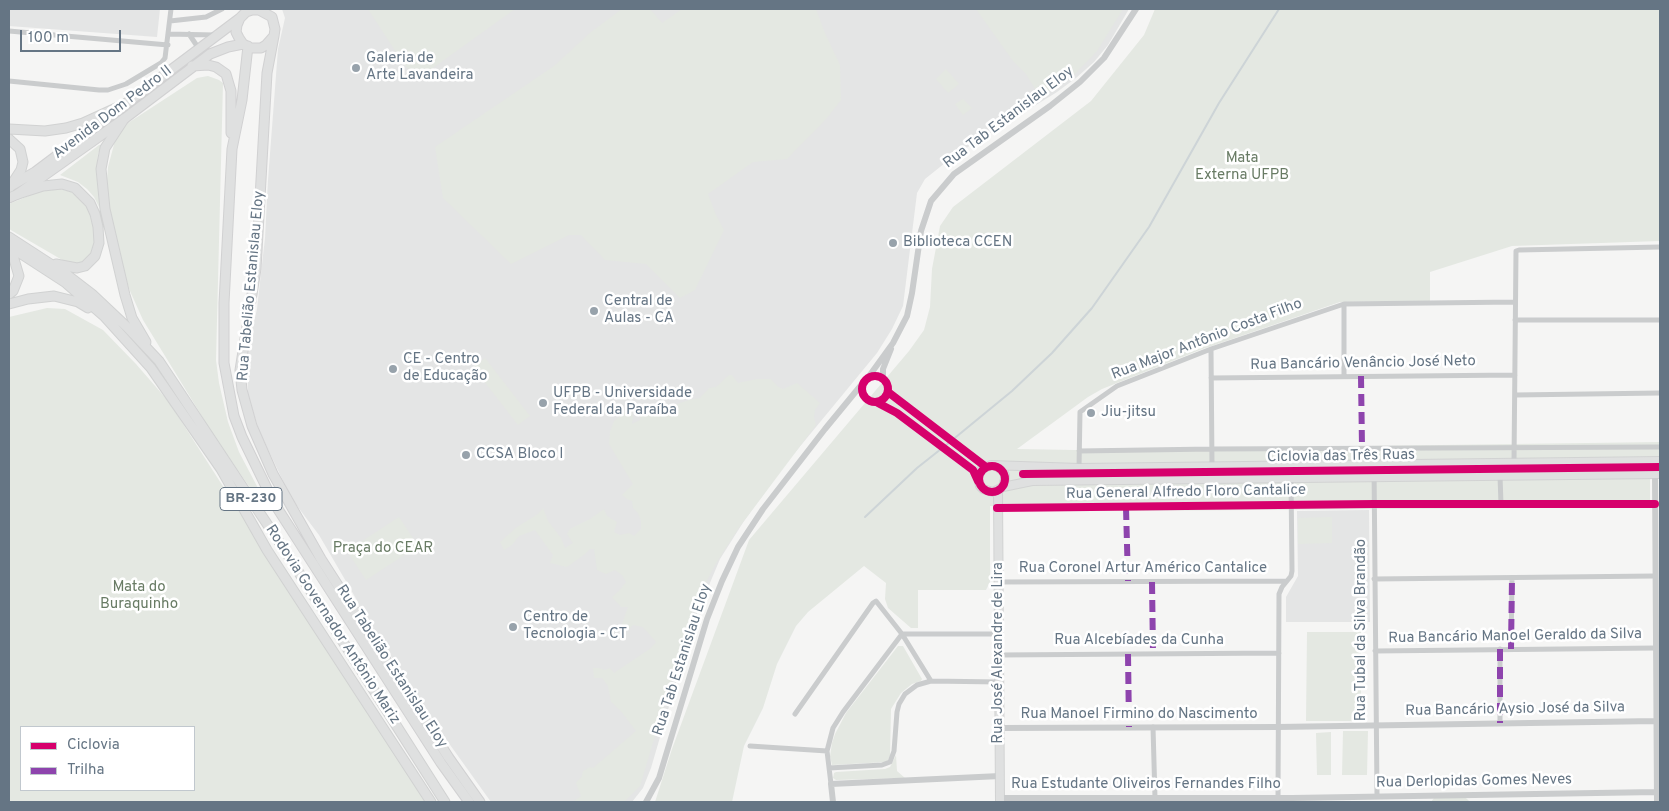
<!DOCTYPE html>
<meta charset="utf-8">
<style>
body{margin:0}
#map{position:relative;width:1669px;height:811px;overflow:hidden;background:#f5f5f4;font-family:Overpass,sans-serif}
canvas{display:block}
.frame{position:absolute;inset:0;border:10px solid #657584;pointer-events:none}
.legend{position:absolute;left:20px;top:726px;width:175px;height:65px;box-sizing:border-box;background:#fff;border:1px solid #c1c8ce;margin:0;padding:6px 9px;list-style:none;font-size:15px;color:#657584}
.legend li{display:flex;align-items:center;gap:10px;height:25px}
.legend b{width:25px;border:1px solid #c1c8ce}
.scale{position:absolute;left:20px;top:30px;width:101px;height:22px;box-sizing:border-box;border:2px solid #657584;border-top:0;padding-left:6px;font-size:15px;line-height:18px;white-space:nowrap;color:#657584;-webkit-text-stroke:4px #fff;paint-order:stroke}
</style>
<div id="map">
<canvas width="1669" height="811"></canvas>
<div class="frame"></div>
<ul class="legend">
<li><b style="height:6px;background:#d6006c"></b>Ciclovia</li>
<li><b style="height:6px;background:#8e44ad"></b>Trilha</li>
</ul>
<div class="scale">100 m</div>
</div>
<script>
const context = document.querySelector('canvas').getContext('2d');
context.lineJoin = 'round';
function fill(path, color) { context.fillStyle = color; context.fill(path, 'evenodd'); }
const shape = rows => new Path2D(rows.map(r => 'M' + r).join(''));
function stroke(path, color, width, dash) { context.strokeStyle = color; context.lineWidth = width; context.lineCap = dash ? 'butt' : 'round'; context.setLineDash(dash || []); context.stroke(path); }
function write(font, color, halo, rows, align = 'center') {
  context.font = font + ' Overpass,sans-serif'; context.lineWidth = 5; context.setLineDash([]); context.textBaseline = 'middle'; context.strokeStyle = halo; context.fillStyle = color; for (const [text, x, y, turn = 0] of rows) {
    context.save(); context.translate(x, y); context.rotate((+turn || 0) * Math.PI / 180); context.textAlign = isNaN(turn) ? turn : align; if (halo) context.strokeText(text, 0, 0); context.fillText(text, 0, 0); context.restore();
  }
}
fill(shape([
 [9,9,160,9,157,37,9,26],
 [282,9,1129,9,1108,45,1094,62,1076,78,1057,92,955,155,925,179,917,193,903,306,892,329,877,353,788,461,744,521,720,559,694,621,651,768,643,788,632,802,491,802,448,742,359,608,358,602,319,535,291,498,258,428,248,394,247,352,257,309,265,238,268,180,278,49,285,18],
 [1369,510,1370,622,1286,622,1286,597,1298,576,1297,511]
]), '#e4e5e5');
fill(shape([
 [368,9,515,9,423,75,411,71,405,66],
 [622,9,650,9,662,23,682,9,816,9,824,31,840,65,841,100,827,118,787,159,753,162,708,194,716,215,724,230,695,290,680,298,646,264,605,260,581,235,569,235,511,264,443,198,435,147,554,66,591,32],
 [976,9,1123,9,1097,51,1075,74,1040,97,1026,74,1013,61],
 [1155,9,1660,9,1660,241,1512,246,1430,272,1430,301,1340,302,1200,350,1102,389,1088,397,1017,449,1075,450,1660,442,1660,477,1650,477,1650,507,1122,511,990,506,990,582,986,590,918,590,918,628,911,628,888,608,885,599,886,583,864,566,808,612,796,626,777,664,763,708,744,746,732,802,655,802,672,749,749,540,909,351,924,330,930,307,932,269,940,226,953,207,1091,101,1144,35],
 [946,69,959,84,948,93,936,79],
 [208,76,219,80,223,83,216,360,219,383,228,422,239,452,259,490,259,494,255,495,214,436,143,320,130,291,123,270,110,218,106,193,108,167,116,137,128,123,197,78],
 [963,99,972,108,963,115,955,104],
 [99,145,102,145,98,154,97,167,103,215,94,197,87,189,78,182,60,175],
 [57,188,71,192,81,199,90,211,98,244,92,256,80,264,72,264,64,261,9,229,9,204,45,189],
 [47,308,65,309,103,330,136,364,169,402,425,802,9,802,9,317],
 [21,727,194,727,194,790,21,790],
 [485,358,530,416,518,425,473,367],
 [729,375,732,375,738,383,757,379,771,379,777,386,783,389,797,383,820,403,815,410,814,417,816,425,738,529,715,565,694,605,640,786,624,802,573,802,581,796,576,783,582,776,583,771,590,767,593,768,636,731,620,710,611,702,608,686,602,678,594,678,593,668,599,668,605,670,610,668,614,673,651,648,656,642,643,627,633,625,629,629,621,627,628,607,621,607,612,597,619,591,626,582,622,575,615,570,606,574,597,570,594,549,590,549,585,554,567,567,550,563,553,555,535,530,519,536,512,545,504,550,500,542,517,527,538,514,543,508,548,521,561,538,565,548,573,543,567,534,570,529,590,519,604,509,607,516,617,522,614,532,620,535,629,533,634,536,641,529,641,521,638,513,633,508,632,501,627,499,622,495,633,484,609,444,610,432,614,421,631,408,633,417,632,424,640,420,641,414,654,405,666,408,689,400,700,398,709,388,716,387],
 [399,517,418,546,366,580,347,551],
 [1332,517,1332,543,1298,544,1298,518],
 [1307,632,1361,632,1361,721,1306,721],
 [898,646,903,646,922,679,921,681,912,684,901,693,891,709,890,756,887,762,832,765,830,756,832,743,835,734,846,713],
 [1343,731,1368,731,1367,775,1342,775],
 [1331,732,1331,775,1317,775,1316,733],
 [896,755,897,771,905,778,836,780,833,778,834,773,836,772,885,769,890,767],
 [1434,798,1466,798,1470,802,1431,802]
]), '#e4e8e2');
stroke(shape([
 [945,446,1012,391,1052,353,1092,308,1149,227,1219,103,1279,9],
 [865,517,917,468,941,449]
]), '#cdd4d7', 2);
const secondary = shape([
 [1660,461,1079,468,991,465,982,469,978,477,980,486,983,489,993,492,1003,487,1032,481,1660,474],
 [996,466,1003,471,1005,475,1005,479,1003,487],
 [998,491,1000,802]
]);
const primary = shape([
 [274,36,266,45,261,48,251,48,243,44,239,38,236,32,237,25,240,18,246,12,252,10,259,10,272,17,275,29,274,36,267,73,256,269,240,370,242,390,252,426,273,474,321,559,449,758,480,802],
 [248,46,242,100,232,149,224,303,224,363,234,416,242,437,274,503,441,763,469,802],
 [192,66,208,65,216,67,226,74,231,91,231,133],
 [9,187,35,172,240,18],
 [9,198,18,194,124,119,210,54,228,47,243,44]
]);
const trunk = shape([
 [124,119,105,148,101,169,105,209,125,295,132,318,146,342],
 [9,129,45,131,66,128,83,123,129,102],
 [9,139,20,149,23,162,21,170,10,187],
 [18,194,43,186,62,184,75,188,90,203,95,214,98,227,99,243,95,256,85,266,77,268,56,264],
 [9,237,66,274,92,294,127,327,159,361,289,557,445,802],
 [9,246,66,283,104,316,151,368,221,469,267,550,431,802],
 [9,253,14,259,19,276,13,291,9,294],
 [9,304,28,299,54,296,78,302,88,308]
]);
stroke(secondary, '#d2d3d3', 10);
stroke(primary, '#d1d1d2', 11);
stroke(trunk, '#d1d2d2', 11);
stroke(shape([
 [170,21,206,17,222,9],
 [9,31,168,45],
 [168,34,215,35],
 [189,34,199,49],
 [9,81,99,90,108,90,126,84,161,63,165,58,171,9],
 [1344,304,1344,376],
 [1515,320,1660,320],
 [1211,349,1212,466],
 [1211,378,1515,375],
 [1515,395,1660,393],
 [1079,451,1212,449,1660,447],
 [1514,462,1516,251,1519,250,1660,247],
 [1374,464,1377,796],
 [1079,468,1080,412,1117,386,1211,349,1344,304,1515,302],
 [1500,476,1501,504],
 [997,508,1374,504,1655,504],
 [1374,579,1655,576],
 [999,582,1286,581],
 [1500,649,1500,723],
 [1511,649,1512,578],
 [1375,651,1656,648],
 [999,655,1279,653],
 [795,714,873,603,876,601,902,634,931,681],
 [1153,727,1155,798],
 [750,746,827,751],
 [829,768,882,765,890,762,894,751,897,712,899,704,905,694,917,685,931,681,999,682],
 [831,784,827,751,833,728,843,712,902,634,1000,634],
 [1278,798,1279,594,1282,587,1291,576,1292,571,1291,479]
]), '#cacccd', 5);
stroke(shape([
 '862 389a13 13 0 1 1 26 0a13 13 0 1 1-26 0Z',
 [867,379,893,343,907,316,912,293,921,231,931,201,954,174,1050,106,1080,82,1104,58,1136,9],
 [883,379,883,369,891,349],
 [888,392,986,467],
 [878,403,897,413,973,470,978,481],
 [1655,474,1657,802],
 [1000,728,1278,727,1656,721],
 [1000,798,1292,798,1657,792],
 [646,802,659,778,707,619,722,581,738,547,763,509,825,429,862,384],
 [833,802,831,784,1000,776]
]), '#cacccd', 6);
stroke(secondary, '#dfe0e0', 8);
stroke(primary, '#dfe0e0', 9);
stroke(trunk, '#dfe0e0', 9);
stroke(shape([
 [1361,376,1362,447],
 [1126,508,1128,581],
 [1152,582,1153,653],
 [1500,649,1500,723],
 [1511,649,1512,578],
 [1128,654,1129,727]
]), '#8e44ad', 6, [12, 6]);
stroke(shape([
 '862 389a13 13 0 1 1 26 0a13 13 0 1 1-26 0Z',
 [888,392,986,467],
 [878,403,897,413,973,470,978,481],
 '979 479a13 13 0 1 1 26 0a13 13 0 1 1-26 0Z',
 [1023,474,1660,467],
 [997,508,1374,504,1655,504]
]), '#d6006c', 8);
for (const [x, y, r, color] of [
 [356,68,5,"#97a2ab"],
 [893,243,5,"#97a2ab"],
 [594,311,5,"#97a2ab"],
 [393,369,5,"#97a2ab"],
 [543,403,5,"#97a2ab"],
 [1091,413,5,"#97a2ab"],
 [466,455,5,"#97a2ab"],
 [513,627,5,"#97a2ab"]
]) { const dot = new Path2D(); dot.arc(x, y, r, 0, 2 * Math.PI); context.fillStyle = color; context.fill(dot); stroke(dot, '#fff', 2); }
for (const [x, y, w] of [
 [251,499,62]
]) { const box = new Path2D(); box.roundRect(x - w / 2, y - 11.5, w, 23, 4); context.fillStyle = '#fff'; context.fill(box); stroke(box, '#657584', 1); }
write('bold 14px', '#657584', null, [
 ["BR-230",251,499]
]);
write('15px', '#657584', '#fff', [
 ["Galeria de",366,59],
 ["Arte Lavandeira",366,76],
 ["Biblioteca CCEN",903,243],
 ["Central de",604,302],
 ["Aulas - CA",604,319],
 ["CE - Centro",403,360],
 ["de Educação",403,377],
 ["UFPB - Universidade",553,394],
 ["Federal da Paraíba",553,411],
 ["Jiu-jitsu",1101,413],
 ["CCSA Bloco I",476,455],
 ["Centro de",523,618],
 ["Tecnologia - CT",523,635]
], 'left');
write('15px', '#657584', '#fff', [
 ["Avenida Dom Pedro II",113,113,-37],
 ["Rua Tab Estanislau Eloy",1009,118,-37],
 ["Rua Tabelião Estanislau Eloy",252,286,-85],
 ["Rua Major Antônio Costa Filho",1207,340,-21],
 ["Rua Bancário Venâncio José Neto",1363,364,-1],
 ["Ciclovia das Três Ruas",1341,457,-1],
 ["Rua General Alfredo Floro Cantalice",1186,493,-1],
 ["Rua Coronel Artur Américo Cantalice",1143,569],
 ["Rodovia Governador Antônio Mariz",332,625,57],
 ["Rua Tubal da Silva Brandão",1362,630,-90],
 ["Rua Bancário Manoel Geraldo da Silva",1515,637,-1],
 ["Rua Alcebíades da Cunha",1139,641],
 ["Rua José Alexandre de Lira",999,653,-90],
 ["Rua Tab Estanislau Eloy",683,660,-72],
 ["Rua Tabelião Estanislau Eloy",391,667,57],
 ["Rua Bancário Aysio José da Silva",1515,710,-1],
 ["Rua Manoel Firmino do Nascimento",1139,715],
 ["Rua Derlopidas Gomes Neves",1474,782,-1],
 ["Rua Estudante Oliveiros Fernandes Filho",1146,785]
]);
write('15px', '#687b64', '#fff', [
 ["Mata",1242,159],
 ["Externa UFPB",1242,176],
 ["Praça do CEAR",383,549],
 ["Mata do",139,588],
 ["Buraquinho",139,605]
]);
</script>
